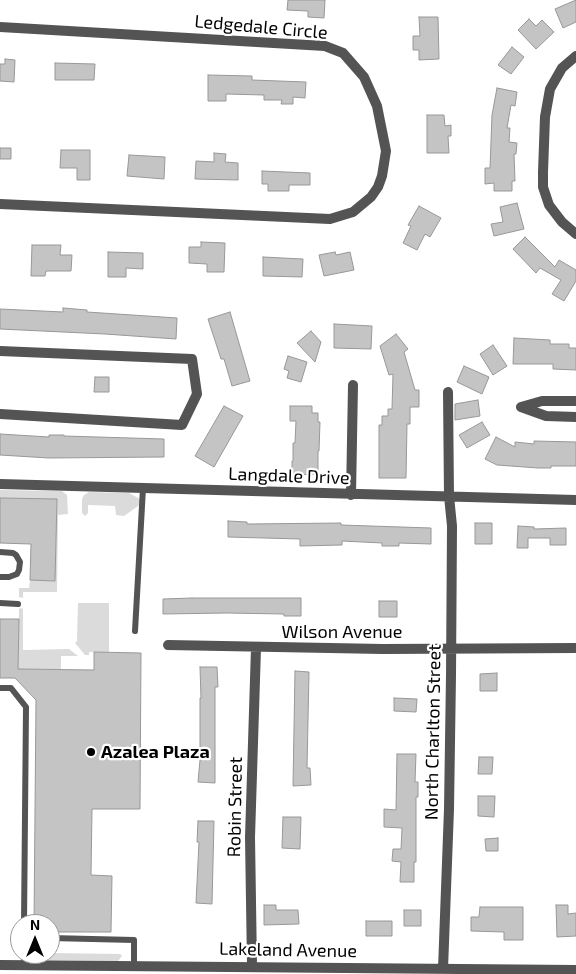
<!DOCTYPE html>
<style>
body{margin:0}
#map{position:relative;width:576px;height:974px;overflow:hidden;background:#fff;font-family:"Exo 2",sans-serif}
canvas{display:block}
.north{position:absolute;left:10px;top:914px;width:50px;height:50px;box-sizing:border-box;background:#fff;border:1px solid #999;border-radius:50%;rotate:0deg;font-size:14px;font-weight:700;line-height:20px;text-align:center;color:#000}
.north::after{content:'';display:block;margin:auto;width:18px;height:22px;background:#000;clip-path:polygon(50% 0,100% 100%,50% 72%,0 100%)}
</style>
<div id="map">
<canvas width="576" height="974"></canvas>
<div class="north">N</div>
</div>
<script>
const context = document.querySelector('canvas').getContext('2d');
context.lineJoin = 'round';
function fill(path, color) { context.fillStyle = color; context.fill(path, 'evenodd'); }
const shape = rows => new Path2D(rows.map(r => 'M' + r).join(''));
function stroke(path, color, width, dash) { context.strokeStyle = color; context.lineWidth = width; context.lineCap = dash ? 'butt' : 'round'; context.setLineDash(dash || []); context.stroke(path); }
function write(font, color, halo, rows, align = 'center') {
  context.font = font + ' "Exo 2",sans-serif'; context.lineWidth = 4.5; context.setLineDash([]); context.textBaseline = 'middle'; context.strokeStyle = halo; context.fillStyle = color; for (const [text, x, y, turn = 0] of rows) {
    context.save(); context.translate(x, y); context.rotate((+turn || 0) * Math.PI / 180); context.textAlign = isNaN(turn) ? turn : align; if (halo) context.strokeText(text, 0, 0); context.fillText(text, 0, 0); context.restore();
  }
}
fill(shape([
 [0,490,62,491,67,495,68,514,58,515,57,592,23,592,23,598,19,597,19,588,29,588,30,579,54,581,57,499,0,498],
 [89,492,129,493,140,499,141,502,138,506,124,516,116,515,115,506,88,505,88,513,85,516,82,513,82,499,84,495],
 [78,603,109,603,109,652,89,652,89,655,85,655,75,643,77,641],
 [21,608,23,609,23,650,69,649,78,656,61,656,61,669,24,669,18,671,19,609],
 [50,953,120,954,122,956,118,961,37,960,32,956,32,954]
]), '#dbdbdb');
const building = shape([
 [288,0,325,0,324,18,308,17,308,11,287,10,288,0],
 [576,0,576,22,563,28,555,9,576,0],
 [419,17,438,17,439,59,419,60,419,50,413,50,413,36,420,36,419,17],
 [529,19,536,26,542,20,554,32,536,49,518,30,529,19],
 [512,47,524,57,511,74,498,65,512,47],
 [5,59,15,60,14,82,0,81,0,64,5,64,5,59],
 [55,63,95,64,94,80,55,80,55,63],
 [208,75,252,76,252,80,306,82,305,98,293,97,293,104,281,104,282,100,264,100,264,95,226,94,226,101,208,101,208,75],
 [497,88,517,92,515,106,511,105,507,128,510,128,509,142,517,143,516,154,514,154,515,181,512,181,512,191,494,191,494,183,485,184,485,168,490,168,492,115,497,88],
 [427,115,444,115,445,126,451,125,451,136,448,136,449,153,427,153,427,115],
 [0,148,11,148,11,159,0,159,0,148],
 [61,150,90,150,90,180,77,180,77,168,60,168,61,150],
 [214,153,226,154,225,162,238,163,238,180,195,179,196,161,214,162,214,153],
 [129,155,165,157,164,179,127,176,129,155],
 [262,171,310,173,310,185,289,185,289,191,268,191,268,184,262,184,262,171],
 [517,203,524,229,494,236,491,224,503,222,500,207,517,203],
 [419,206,441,218,430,237,425,234,417,250,403,243,411,226,408,225,419,206],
 [525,237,555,267,559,260,576,270,576,281,564,301,552,294,561,280,540,268,536,273,513,249,525,237],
 [201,242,225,243,224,272,207,272,207,264,189,263,189,247,201,247,201,242],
 [32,245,61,245,60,255,72,255,71,271,46,271,45,276,31,276,32,245],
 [108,252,143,253,143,269,126,268,126,277,108,277,108,252],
 [335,252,336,255,350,252,354,270,324,276,319,255,335,252],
 [263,257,303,259,302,277,263,276,263,257],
 [63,308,87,310,87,312,177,318,176,339,105,334,0,329,0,309,63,312,63,308],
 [230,312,250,381,232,386,224,359,221,359,208,319,230,312],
 [334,324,372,326,371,349,334,348,334,324],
 [311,331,321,342,315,362,297,343,311,331],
 [396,334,408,349,404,352,415,390,419,390,419,407,410,407,410,424,407,424,406,478,379,478,379,425,382,425,382,416,388,416,388,409,392,409,393,374,389,375,380,346,396,334],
 [514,338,550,340,550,344,569,344,569,348,576,348,576,370,553,369,553,364,513,364,514,338],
 [493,345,507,366,493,375,480,354,493,345],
 [288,356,307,362,301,382,287,378,289,371,284,369,288,356],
 [464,366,489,377,482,394,457,382,464,366],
 [95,377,109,377,109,392,94,392,95,377],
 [478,400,480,416,455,420,455,404,478,400],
 [224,406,243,416,214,467,195,456,224,406],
 [290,406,312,406,312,413,318,413,318,422,320,422,319,451,318,451,318,474,292,475,292,461,293,461,293,443,295,443,296,421,290,421,290,406],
 [482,422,490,435,467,448,459,435,482,422],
 [0,434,49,437,49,435,64,435,64,436,164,439,164,457,49,458,0,455,0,434],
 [496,437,515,447,515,442,534,444,534,441,576,442,576,466,551,466,551,468,538,468,497,465,485,459,496,437],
 [0,498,57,499,55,581,30,580,31,544,0,543,0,498],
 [228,521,247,522,247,524,341,523,341,525,431,528,431,544,399,543,399,546,382,546,382,543,342,541,342,545,300,546,300,539,228,537,228,521],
 [475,523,492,523,492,544,475,544,475,523],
 [518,526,534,527,534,529,566,528,566,545,550,545,550,538,528,538,528,548,517,548,518,526],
 [192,598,301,598,301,616,284,616,284,614,227,613,163,614,163,599,192,598],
 [379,601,397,601,397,617,379,617,379,601],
 [0,619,19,619,18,669,94,670,94,652,141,653,140,809,92,809,91,875,112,876,111,932,50,932,50,924,34,924,36,700,15,678,0,678,0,619],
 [200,667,217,667,218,687,215,687,215,783,198,782,200,760,200,698,201,698,200,667],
 [295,671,309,672,307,768,310,768,311,785,293,786,295,671],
 [497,673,497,691,480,691,480,674,497,673],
 [394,698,417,699,416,712,394,711,394,698],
 [397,754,416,754,415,782,418,782,418,797,416,797,416,862,414,862,414,882,400,882,401,862,392,861,393,849,401,849,402,828,384,827,384,809,396,810,397,754],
 [479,757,493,757,492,774,478,774,479,757],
 [478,796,495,796,494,817,478,816,478,796],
 [283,817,301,817,300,849,282,848,283,817],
 [198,821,214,821,212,904,196,903,199,842,197,842,198,821],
 [498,838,498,851,486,851,485,839,498,838],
 [264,905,276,905,276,910,298,910,299,924,264,925,264,905],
 [556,905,568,905,568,914,576,913,576,936,557,937,556,905],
 [480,907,523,907,523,940,504,940,504,932,471,931,471,917,479,917,480,907],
 [404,910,421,910,421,926,404,926,404,910],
 [366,921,392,921,392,936,366,936,366,921]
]);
fill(building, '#c4c4c4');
stroke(building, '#989898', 1);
stroke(shape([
 [0,552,13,553,16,555,20,562,19,570,17,574,9,577,0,577],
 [0,603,18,604],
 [135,631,143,488],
 [0,688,11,688,26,707,24,924],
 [50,938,134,940,134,965],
 [24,954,24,965]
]), '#545454', 6);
stroke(shape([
 [0,27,325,46,343,53,364,77,377,106,386,151,382,176,378,187,371,197,353,212,330,219,0,204],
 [576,56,562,68,550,89,545,117,543,172,543,187,549,205,562,222,576,234],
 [0,351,192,359,197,394,182,425,0,414],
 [521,407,546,416,576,417],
 [521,407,542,401,576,401],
 [0,484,576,500],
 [351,495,353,385],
 [168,645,383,649,576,648],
 [0,965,576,970],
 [252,966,250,837,256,648],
 [443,969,449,809,451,675,452,526,449,496,448,392]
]), '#545454', 10);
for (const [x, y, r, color] of [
 [91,752,5,"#000"]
]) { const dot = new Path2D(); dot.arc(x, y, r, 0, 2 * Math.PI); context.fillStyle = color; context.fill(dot); stroke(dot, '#fff', 2); }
write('18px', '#000', '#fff', [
 ["Ledgedale Circle",261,27,5],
 ["Langdale Drive",289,476,2],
 ["Wilson Avenue",342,632],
 ["North Charlton Street",433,732,-89],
 ["Robin Street",235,807,-89],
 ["Lakeland Avenue",288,950,1]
]);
write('bold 18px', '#000', '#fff', [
 ["Azalea Plaza",101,752]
], 'left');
</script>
